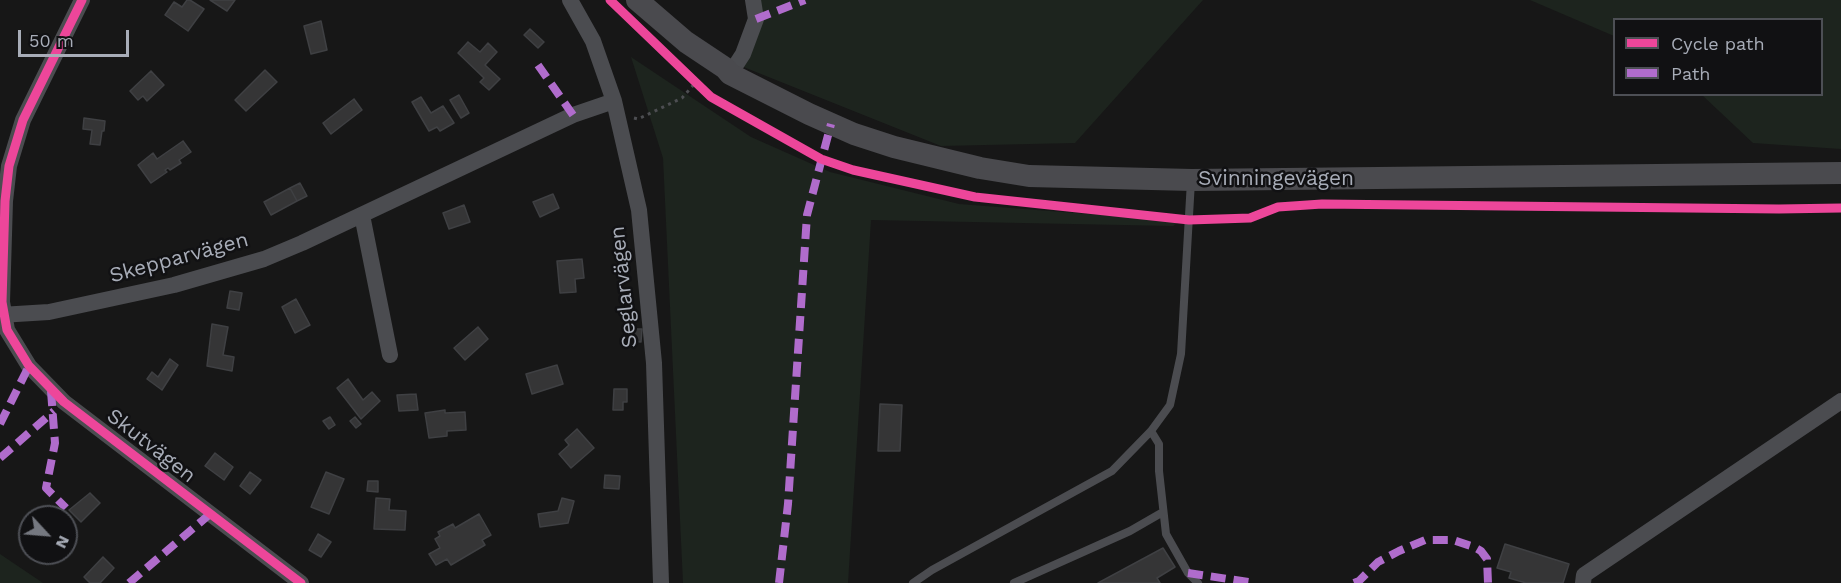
<!DOCTYPE html>
<meta charset="utf-8">
<style>
body{margin:0}
#map{position:relative;width:1841px;height:583px;overflow:hidden;background:#171717;font-family:"Work Sans",sans-serif}
canvas{display:block}
.legend{position:absolute;left:1613px;top:18px;width:210px;height:78px;box-sizing:border-box;background:#111113;border:2px solid #4d4f55;margin:0;padding:8px 10px;list-style:none;font-size:18px;color:#a8adb8}
.legend li{display:flex;align-items:center;gap:12px;height:30px}
.legend b{width:30px;border:2px solid #4d4f55}
.north{position:absolute;left:18px;top:505px;width:60px;height:60px;box-sizing:border-box;background:#111113;border:2px solid #4d4f55;border-radius:50%;rotate:116deg;font-size:16px;font-weight:700;line-height:24px;text-align:center;color:#a8adb8}
.north::after{content:'';display:block;margin:auto;width:21px;height:27px;background:#757880;clip-path:polygon(50% 0,100% 100%,50% 72%,0 100%)}
.scale{position:absolute;left:18px;top:30px;width:111px;height:27px;box-sizing:border-box;border:3px solid #a8adb8;border-top:0;padding-left:8px;font-size:18px;line-height:21px;white-space:nowrap;color:#a8adb8;-webkit-text-stroke:4px #111113;paint-order:stroke}
</style>
<div id="map">
<canvas width="1841" height="583"></canvas>
<ul class="legend">
<li><b style="height:8px;background:#ed469a"></b>Cycle path</li>
<li><b style="height:8px;background:#b06ccc"></b>Path</li>
</ul>
<div class="north">N</div>
<div class="scale">50 m</div>
</div>
<script>
const context = document.querySelector('canvas').getContext('2d');
context.lineJoin = 'round';
function fill(path, color) { context.fillStyle = color; context.fill(path, 'evenodd'); }
const shape = rows => new Path2D(rows.map(r => 'M' + r).join(''));
function stroke(path, color, width, dash) { context.strokeStyle = color; context.lineWidth = width; context.lineCap = dash ? 'butt' : 'round'; context.setLineDash(dash || []); context.stroke(path); }
function write(font, color, halo, rows, align = 'center') {
  context.font = font + ' "Work Sans",sans-serif'; context.lineWidth = 5; context.setLineDash([]); context.textBaseline = 'middle'; context.strokeStyle = halo; context.fillStyle = color; for (const [text, x, y, turn = 0] of rows) {
    context.save(); context.translate(x, y); context.rotate((+turn || 0) * Math.PI / 180); context.textAlign = isNaN(turn) ? turn : align; if (halo) context.strokeText(text, 0, 0); context.fillText(text, 0, 0); context.restore();
  }
}
fill(shape([
 [745,0,1203,0,1075,143,941,146,741,66,751,9],
 [1530,0,1841,0,1841,149,1753,143,1702,95,1822,94,1822,20,1614,20,1614,36],
 [631,57,751,137,830,172,959,204,1180,221,1173,226,871,220,848,583,683,583,663,158],
 [0,554,43,583,0,583]
]), '#1d241e');
const building = shape([
 [187,0,190,0,204,9,188,31,165,15,174,2,182,7,187,0],
 [210,0,235,0,227,11,210,0],
 [321,21,327,50,311,54,304,26,321,21],
 [530,29,544,42,538,48,524,35,530,29],
 [468,42,480,52,488,43,497,52,485,65,500,79,489,90,480,82,484,78,458,53,468,42],
 [265,70,277,82,246,111,235,100,265,70],
 [151,71,164,85,147,101,143,96,138,100,130,91,151,71],
 [459,95,469,113,461,118,450,100,459,95],
 [421,97,431,113,443,106,454,123,440,131,437,127,429,131,412,102,421,97],
 [354,99,362,110,331,134,323,123,354,99],
 [84,118,105,121,104,131,102,131,100,145,90,144,92,130,83,129,84,118],
 [183,141,191,152,179,160,181,163,170,170,168,168,165,170,167,172,151,183,138,165,153,153,157,159,183,141],
 [300,183,307,196,297,201,290,188,300,183],
 [290,188,297,201,271,215,264,202,290,188],
 [553,194,559,208,540,217,533,202,553,194],
 [464,205,470,222,449,229,443,213,464,205],
 [582,259,584,278,575,279,576,292,560,293,557,261,582,259],
 [230,291,242,293,239,310,227,308,230,291],
 [296,299,310,325,295,333,282,307,296,299],
 [212,324,228,327,223,355,234,357,232,371,207,366,212,324],
 [478,327,488,339,465,360,454,348,478,327],
 [631,329,642,329,641,342,630,341,631,329],
 [170,359,178,365,162,390,147,379,152,372,158,377,170,359],
 [557,365,563,384,532,394,526,374,557,365],
 [348,379,363,400,372,392,380,401,361,419,337,388,348,379],
 [614,389,627,389,627,402,623,402,623,410,613,410,614,389],
 [416,394,418,410,399,411,397,395,416,394],
 [880,404,902,405,900,451,878,451,880,404],
 [445,410,445,413,465,412,466,430,447,431,447,436,429,438,425,413,445,410],
 [330,417,335,425,329,429,323,421,330,417],
 [355,417,361,424,356,428,350,421,355,417],
 [577,429,594,448,571,468,559,454,569,445,565,440,577,429],
 [215,453,233,467,224,480,205,466,215,453],
 [250,472,261,480,250,494,240,486,250,472],
 [326,472,344,479,329,514,311,507,326,472],
 [605,475,620,476,619,489,604,488,605,475],
 [368,481,378,481,378,492,367,491,368,481],
 [90,493,100,503,81,522,69,510,90,493],
 [376,498,390,499,389,510,406,511,405,530,374,529,376,498],
 [562,498,574,501,568,523,540,527,538,514,558,511,562,498],
 [479,514,491,535,482,540,485,545,451,565,447,559,436,565,429,554,440,548,435,539,440,536,438,532,453,524,455,528,479,514],
 [318,534,331,542,321,557,309,550,318,534],
 [1505,544,1569,564,1563,583,1526,583,1509,578,1511,572,1497,568,1505,544],
 [1163,548,1175,567,1157,578,1160,583,1098,583,1163,548],
 [103,557,114,568,100,583,90,583,84,577,103,557]
]);
fill(building, '#353536');
stroke(building, '#3f4043', 1.5);
stroke(shape([
 [634,118,638,119,682,98,696,82]
]), '#4d4e52', 3, [3, 4.5]);
stroke(shape([
 [1151,431,1159,444,1159,471,1166,534,1188,573,1198,583],
 [913,583,932,570,1112,471,1151,431,1170,405,1181,354,1191,181],
 [1014,583,1130,531,1163,512]
]), '#4b4c50', 8);
stroke(shape([
 [82,0,23,120,9,166,5,201,2,302,7,330,29,366,64,402,301,583],
 [570,0,593,41,614,101,639,210,654,363,661,583],
 [730,74,743,54,756,19,753,0],
 [362,215,390,355],
 [0,315,49,312,174,285,264,259,302,243,573,115,614,101],
 [1583,583,1584,575,1841,401]
]), '#4b4c50', 16);
stroke(shape([
 [637,0,686,42,725,68,730,74,809,114,854,134,894,147,980,168,1029,176,1192,180,1841,173]
]), '#4a4a4e', 22);
stroke(shape([
 [756,19,805,0],
 [538,65,573,115],
 [51,391,55,443,46,488,66,508],
 [0,424,29,366],
 [0,458,54,411],
 [1188,573,1255,583],
 [129,583,210,514],
 [779,583,788,504,807,215,831,124],
 [1354,583,1359,581,1378,562,1399,551,1425,540,1453,540,1474,547,1481,551,1487,559,1488,583]
]), '#b06ccc', 8, [15, 8]);
stroke(shape([
 [82,0,23,120,9,166,5,201,2,302,7,330,29,366,64,402,301,583],
 [610,0,711,97,821,159,853,170,975,197,1189,220,1250,218,1278,207,1322,204,1779,209,1841,208]
]), '#ed469a', 9);
write('21px', '#a8adb8', '#111113', [
 ["Svinningevägen",1276,179],
 ["Skepparvägen",179,258,-15],
 ["Seglarvägen",624,287,-96],
 ["Skutvägen",151,446,38]
]);
</script>
